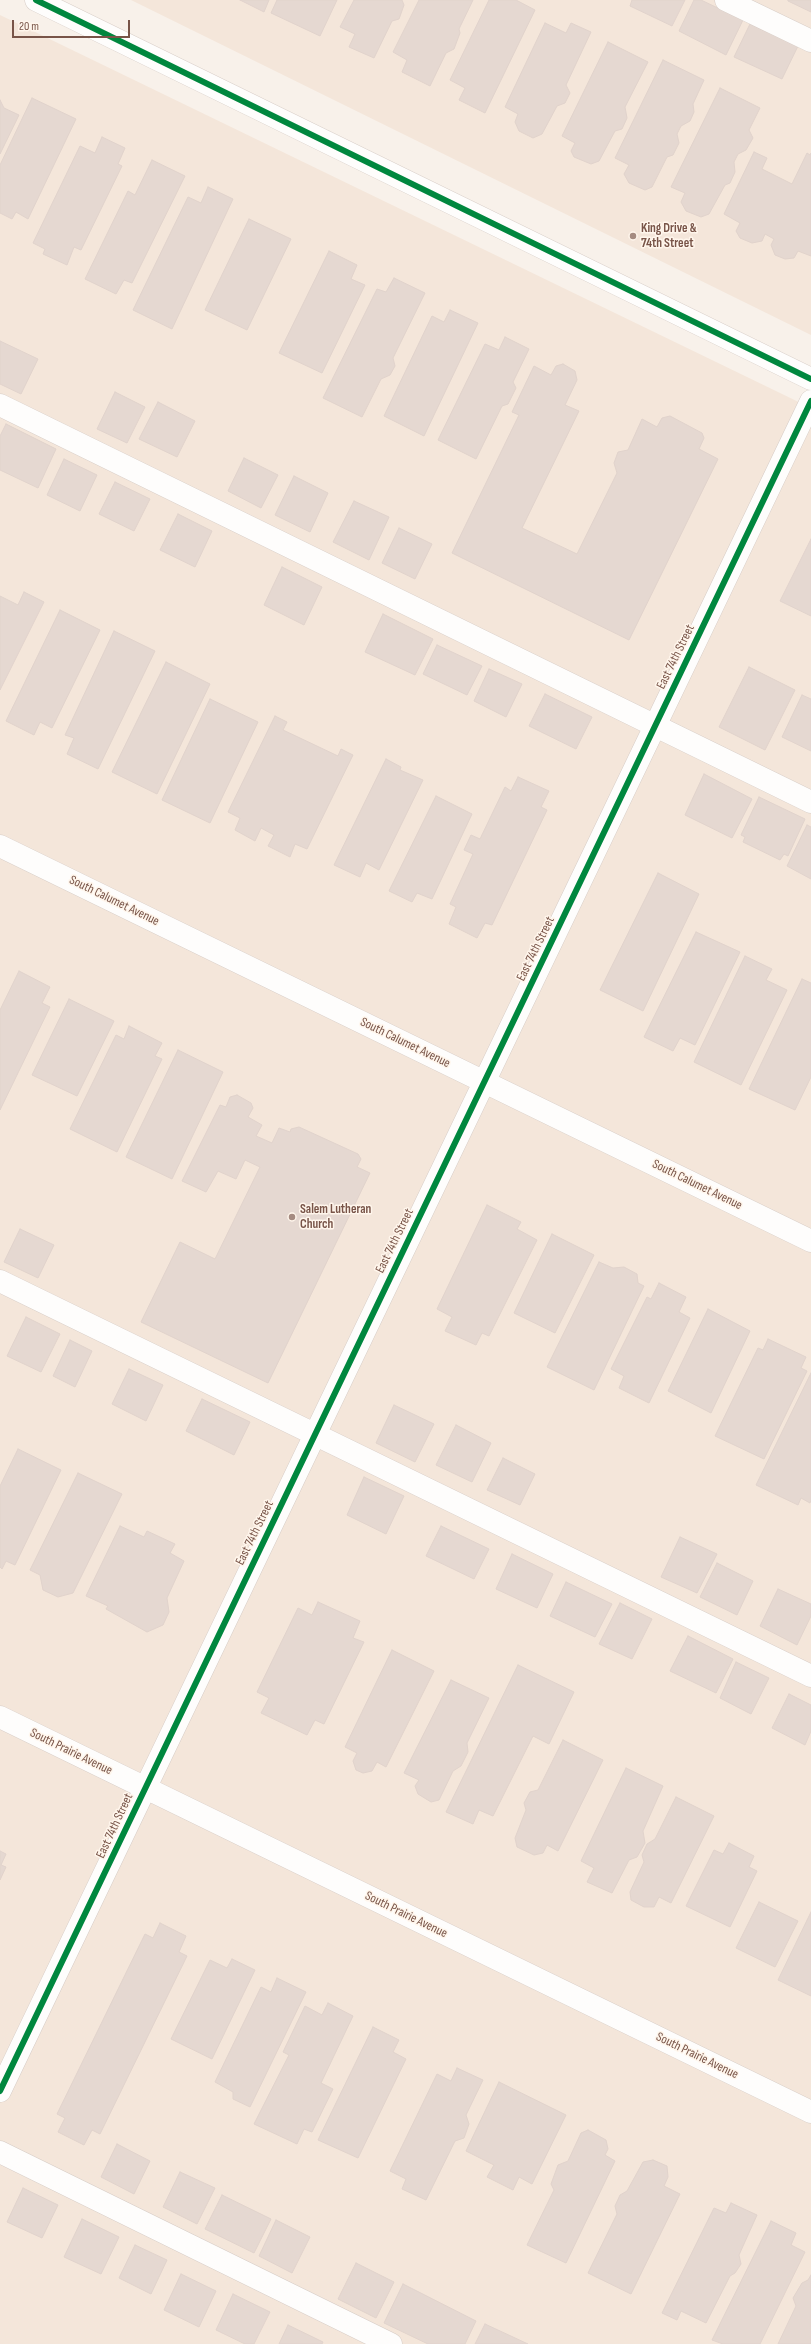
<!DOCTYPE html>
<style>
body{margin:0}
#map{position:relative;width:811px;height:2344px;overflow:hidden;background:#f8f1ea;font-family:"Sofia Sans Condensed",sans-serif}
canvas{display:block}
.scale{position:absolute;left:12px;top:20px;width:118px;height:18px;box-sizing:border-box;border:2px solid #785448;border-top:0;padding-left:5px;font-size:12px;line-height:14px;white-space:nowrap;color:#785448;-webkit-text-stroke:3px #fff6ec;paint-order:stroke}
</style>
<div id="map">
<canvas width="811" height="2344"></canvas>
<div class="scale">20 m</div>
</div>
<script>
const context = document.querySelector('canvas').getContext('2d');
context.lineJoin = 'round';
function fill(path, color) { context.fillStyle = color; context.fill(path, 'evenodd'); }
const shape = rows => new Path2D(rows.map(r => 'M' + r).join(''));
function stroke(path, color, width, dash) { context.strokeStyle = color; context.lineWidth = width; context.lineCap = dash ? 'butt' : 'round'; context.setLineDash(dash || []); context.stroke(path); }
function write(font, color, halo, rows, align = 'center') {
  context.font = font + ' "Sofia Sans Condensed",sans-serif'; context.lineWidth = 3; context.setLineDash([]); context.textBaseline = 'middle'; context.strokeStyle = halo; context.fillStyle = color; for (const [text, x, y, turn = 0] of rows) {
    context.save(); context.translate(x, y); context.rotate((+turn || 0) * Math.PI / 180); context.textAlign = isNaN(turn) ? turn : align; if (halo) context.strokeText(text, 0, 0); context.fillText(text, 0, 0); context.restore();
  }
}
fill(shape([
 [131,0,811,0,811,335],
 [0,15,811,408,811,2344,0,2344]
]), '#f4e6da');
const building = shape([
 [240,0,269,0,264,12,240,0],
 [277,0,337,0,320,36,271,13,277,0],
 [354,0,402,0,404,5,399,19,392,21,374,58,349,47,355,34,340,27,354,0],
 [419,0,473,0,459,29,460,33,454,49,446,53,430,86,402,72,407,60,393,52,419,0],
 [489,0,516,0,535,10,485,113,459,100,465,88,450,80,489,0],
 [632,0,685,0,672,26,630,6,632,0],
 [694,0,701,0,743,20,726,55,679,31,694,0],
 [788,0,811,0,811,12,788,1,788,0],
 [545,23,566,33,571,23,591,32,566,85,570,93,565,103,557,106,542,134,533,138,519,131,515,122,518,114,505,107,545,23],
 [750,24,798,46,782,79,734,57,750,24],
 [608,42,648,62,625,107,627,118,622,129,615,131,599,161,591,164,574,157,571,151,575,143,562,136,608,42],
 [663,60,704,80,693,104,694,112,690,121,681,126,677,134,679,143,673,155,667,157,652,187,645,190,629,183,624,174,629,165,615,158,663,60],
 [720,88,760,108,749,130,753,138,746,150,738,154,734,162,735,172,730,183,725,185,709,214,701,217,686,211,681,202,685,193,671,187,720,88],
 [32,98,76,119,28,219,16,212,12,219,0,213,0,165,32,98],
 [0,100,4,108,19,115,0,154,0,100],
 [102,137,125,148,118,164,122,166,81,250,74,247,67,265,43,254,45,249,33,243,80,146,95,153,102,137],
 [754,152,767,158,762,169,792,184,807,153,810,155,811,153,811,256,798,251,794,258,785,259,775,255,771,245,774,239,765,234,762,241,752,243,740,238,736,231,740,223,724,214,754,152],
 [152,160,185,176,132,283,124,280,116,294,85,279,128,191,135,195,152,160],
 [208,187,233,199,172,329,133,310,188,197,201,203,208,187],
 [249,219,291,239,247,330,205,310,249,219],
 [329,251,357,265,351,279,365,285,322,373,279,353,329,251],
 [394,278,425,293,393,358,395,366,390,375,381,379,362,417,323,398,377,289,386,292,394,278],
 [450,310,478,323,424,436,384,416,432,316,444,322,450,310],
 [505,337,529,349,513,382,516,388,508,404,502,406,476,459,438,440,485,344,499,350,505,337],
 [0,341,38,359,21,394,0,384,0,341],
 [563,364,575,371,577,380,565,405,579,411,522,528,577,554,617,473,614,463,618,452,628,450,642,419,657,427,662,418,670,416,702,433,704,438,699,449,718,459,629,640,452,553,519,415,512,412,534,366,551,375,556,366,563,364],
 [115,392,145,407,127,443,97,429,115,392],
 [158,402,195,421,177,457,139,439,158,402],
 [6,424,56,449,38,488,0,470,0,436,6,424],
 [244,458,278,475,261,508,228,491,244,458],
 [64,459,97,475,80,511,47,495,64,459],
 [294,476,328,493,310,532,275,515,294,476],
 [115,482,150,499,134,531,99,514,115,482],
 [354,501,389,517,369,560,333,542,354,501],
 [178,514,212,531,195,567,160,550,178,514],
 [399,528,432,544,415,579,382,563,399,528],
 [811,539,811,616,780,601,811,539],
 [282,567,322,587,304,625,264,605,282,567],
 [24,592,44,602,0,690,0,596,18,605,24,592],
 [60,610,100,630,52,728,40,722,34,735,6,721,60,610],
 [383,614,433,639,415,675,365,652,383,614],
 [114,631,155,651,98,769,67,754,74,738,65,735,114,631],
 [437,645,482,666,467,695,423,674,437,645],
 [166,662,210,684,157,794,112,772,166,662],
 [749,667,795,690,765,750,719,727,749,667],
 [489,669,522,684,506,717,474,701,489,669],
 [545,694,592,717,576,749,529,726,545,694],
 [802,695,811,699,811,751,782,737,802,695],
 [210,699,258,722,210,823,162,800,210,699],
 [275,716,287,722,283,730,338,756,341,749,353,755,307,849,295,844,290,857,268,846,274,835,261,828,255,841,235,830,240,818,228,812,275,716],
 [386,759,401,767,400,770,423,780,379,870,366,863,360,877,334,865,386,759],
 [704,774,752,799,732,838,685,815,704,774],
 [518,777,549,791,541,807,547,810,492,925,485,923,477,938,449,924,456,907,450,904,473,854,464,850,471,835,480,839,505,787,511,791,518,777],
 [436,796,472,814,432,899,417,893,412,902,389,891,436,796],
 [759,797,805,819,788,856,784,854,780,860,743,842,745,837,741,835,759,797],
 [807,825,811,827,811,879,787,866,807,825],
 [658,873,699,894,643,1011,600,990,658,873],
 [696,932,740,952,695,1045,680,1038,673,1051,644,1037,696,932],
 [745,956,772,969,766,980,787,990,741,1085,694,1062,745,956],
 [19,971,50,987,42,1003,50,1007,0,1110,0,1010,19,971],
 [802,979,811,983,811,1077,795,1110,749,1089,802,979],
 [69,999,114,1021,77,1096,32,1075,69,999],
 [129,1026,162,1043,155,1056,162,1059,117,1152,70,1129,116,1035,124,1039,129,1026],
 [178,1050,223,1072,172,1179,126,1157,178,1050],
 [237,1095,251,1103,253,1108,248,1117,262,1125,256,1136,272,1143,279,1128,290,1132,291,1129,299,1127,358,1154,361,1159,357,1167,370,1173,268,1383,141,1322,180,1242,215,1259,260,1167,245,1160,236,1179,218,1171,206,1192,182,1181,220,1105,226,1107,230,1097,237,1095],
 [487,1205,521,1222,517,1229,537,1240,489,1336,482,1333,476,1345,445,1331,452,1317,437,1309,487,1205],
 [20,1229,54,1245,38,1278,4,1262,20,1229],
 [552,1234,594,1255,555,1333,514,1313,552,1234],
 [599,1262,613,1268,624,1267,637,1274,638,1283,644,1286,594,1390,547,1367,599,1262],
 [659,1283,686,1297,679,1312,690,1318,649,1403,619,1388,624,1376,611,1369,647,1297,651,1299,659,1283],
 [708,1309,750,1331,711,1413,668,1391,708,1309],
 [26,1317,60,1334,41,1372,7,1356,26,1317],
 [768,1339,806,1357,801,1368,807,1371,764,1459,715,1436,758,1348,763,1350,768,1339],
 [70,1340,92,1351,75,1387,53,1376,70,1340],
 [129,1369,163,1385,146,1421,112,1404,129,1369],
 [811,1373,811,1500,810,1503,801,1498,798,1505,756,1485,811,1373],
 [202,1399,250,1422,234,1455,186,1431,202,1399],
 [394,1405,434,1424,415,1462,376,1443,394,1405],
 [456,1425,491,1443,472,1482,436,1465,456,1425],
 [18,1449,61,1470,15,1565,6,1561,2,1569,0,1567,0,1486,18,1449],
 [503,1458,535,1474,520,1505,487,1490,503,1458],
 [78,1473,122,1494,73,1593,58,1597,43,1590,40,1575,30,1570,78,1473],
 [364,1477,404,1496,386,1534,347,1515,364,1477],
 [120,1526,144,1537,147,1531,175,1544,170,1553,184,1561,167,1598,169,1612,163,1625,147,1632,106,1609,108,1606,86,1596,120,1526],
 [441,1526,489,1549,474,1579,426,1556,441,1526],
 [680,1537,717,1554,697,1593,661,1577,680,1537],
 [512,1554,553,1574,537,1608,496,1589,512,1554],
 [717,1563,753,1581,737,1615,700,1597,717,1563],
 [566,1582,612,1604,595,1637,550,1616,566,1582],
 [778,1589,811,1604,811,1616,797,1645,760,1626,778,1589],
 [318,1602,360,1621,353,1638,364,1642,324,1724,315,1720,307,1735,261,1713,269,1698,257,1692,298,1608,312,1615,318,1602],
 [620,1603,652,1619,632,1659,599,1644,620,1603],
 [688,1636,733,1659,716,1693,670,1671,688,1636],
 [392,1650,434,1671,386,1767,377,1762,372,1771,363,1773,356,1770,353,1761,357,1753,345,1747,392,1650],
 [736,1662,769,1678,751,1714,720,1698,736,1662],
 [518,1665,574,1692,549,1744,533,1736,493,1816,479,1810,473,1824,446,1812,518,1665],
 [451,1680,489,1698,467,1743,468,1752,461,1766,453,1771,439,1800,431,1802,418,1794,415,1786,419,1780,404,1773,451,1680],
 [789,1694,811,1705,811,1731,805,1745,772,1728,789,1694],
 [563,1740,603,1760,558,1851,547,1845,543,1853,534,1855,517,1847,515,1838,526,1810,524,1803,530,1792,538,1790,563,1740],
 [626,1768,663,1786,643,1831,645,1843,637,1857,629,1860,612,1893,587,1882,594,1868,581,1861,626,1768],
 [676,1797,714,1816,671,1903,659,1897,654,1907,644,1907,631,1900,630,1892,644,1862,642,1855,647,1844,655,1839,676,1797],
 [729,1843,754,1856,749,1867,757,1871,730,1927,686,1906,714,1850,723,1854,729,1843],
 [0,1851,6,1854,1,1865,6,1867,0,1880,0,1851],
 [759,1902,798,1921,775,1967,736,1948,759,1902],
 [811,1912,811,1996,778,1980,811,1912],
 [160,1923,186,1936,179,1952,187,1956,100,2134,92,2130,84,2145,58,2132,65,2118,57,2114,145,1934,153,1938,160,1923],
 [232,1959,255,1970,212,2059,171,2039,210,1960,227,1968,232,1959],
 [277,1978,306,1992,250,2107,233,2099,233,2092,215,2082,261,1987,271,1992,277,1978],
 [328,2003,353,2016,321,2083,333,2089,312,2132,304,2129,297,2144,254,2124,289,2055,283,2052,305,2006,322,2015,328,2003],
 [373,2027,399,2040,393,2052,406,2059,358,2158,318,2140,373,2027],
 [457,2068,483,2080,466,2115,469,2124,464,2138,455,2141,426,2200,402,2189,406,2179,390,2171,437,2074,451,2081,457,2068],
 [499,2082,566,2115,532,2184,519,2177,513,2190,487,2177,494,2165,466,2151,499,2082],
 [588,2130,606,2140,608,2149,605,2155,615,2161,566,2263,527,2245,554,2190,551,2184,558,2165,568,2161,581,2133,588,2130],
 [117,2144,150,2161,134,2194,101,2177,117,2144],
 [653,2160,667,2166,668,2177,664,2186,680,2194,631,2294,588,2273,617,2214,615,2206,620,2195,627,2191,643,2162,653,2160],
 [180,2172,215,2188,197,2224,163,2207,180,2172],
 [23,2188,58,2205,42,2238,7,2222,23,2188],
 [222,2195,271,2219,254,2253,205,2229,222,2195],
 [731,2203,757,2215,739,2255,741,2264,735,2273,730,2276,706,2323,681,2311,677,2320,662,2313,714,2208,726,2213,731,2203],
 [82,2219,119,2237,101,2274,64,2257,82,2219],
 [276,2220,310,2237,292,2273,259,2256,276,2220],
 [771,2221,796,2233,791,2245,805,2252,760,2344,723,2344,712,2340,771,2221],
 [135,2245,167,2260,151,2294,119,2278,135,2245],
 [356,2263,394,2282,376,2318,338,2299,356,2263],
 [181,2274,216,2291,199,2327,164,2310,181,2274],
 [811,2275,811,2344,778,2344,796,2306,793,2298,802,2283,808,2280,811,2275],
 [403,2284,476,2321,465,2344,428,2344,384,2323,403,2284],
 [233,2294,270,2312,254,2344,245,2344,216,2330,233,2294],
 [485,2324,528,2344,475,2344,485,2324],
 [288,2325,323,2342,322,2344,279,2344,288,2325]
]);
fill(building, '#e5d8d1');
stroke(building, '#e1d3cc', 1);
const minor = shape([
 [36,0,811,379],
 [726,0,811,41],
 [0,405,811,802],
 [0,846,811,1241],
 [0,1281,811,1676],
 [0,1717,811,2112],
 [0,2091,811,401],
 [0,2152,391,2344]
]);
stroke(minor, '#d6ccc6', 23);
stroke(minor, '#fefdfc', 22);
stroke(shape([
 [36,0,811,379],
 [0,2091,811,401]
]), '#00873e', 6);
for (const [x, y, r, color] of [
 [633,236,4,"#a58b81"],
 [292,1217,4,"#a58b81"]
]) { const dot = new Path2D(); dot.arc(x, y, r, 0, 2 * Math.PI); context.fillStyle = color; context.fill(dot); stroke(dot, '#fff6ec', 1.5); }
write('bold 13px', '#785448', '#fff6ec', [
 ["King Drive &",641,229],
 ["74th Street",641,244],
 ["Salem Lutheran",300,1210],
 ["Church",300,1225]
], 'left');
write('13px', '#785448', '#fff6ec', [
 ["East 74th Street",676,657,-64],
 ["South Calumet Avenue",114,901,26],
 ["East 74th Street",536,949,-64],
 ["South Calumet Avenue",405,1043,26],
 ["South Calumet Avenue",697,1185,26],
 ["East 74th Street",395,1241,-64],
 ["East 74th Street",255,1533,-64],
 ["South Prairie Avenue",71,1752,26],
 ["East 74th Street",115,1826,-65],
 ["South Prairie Avenue",406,1915,26],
 ["South Prairie Avenue",697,2056,26]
]);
</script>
